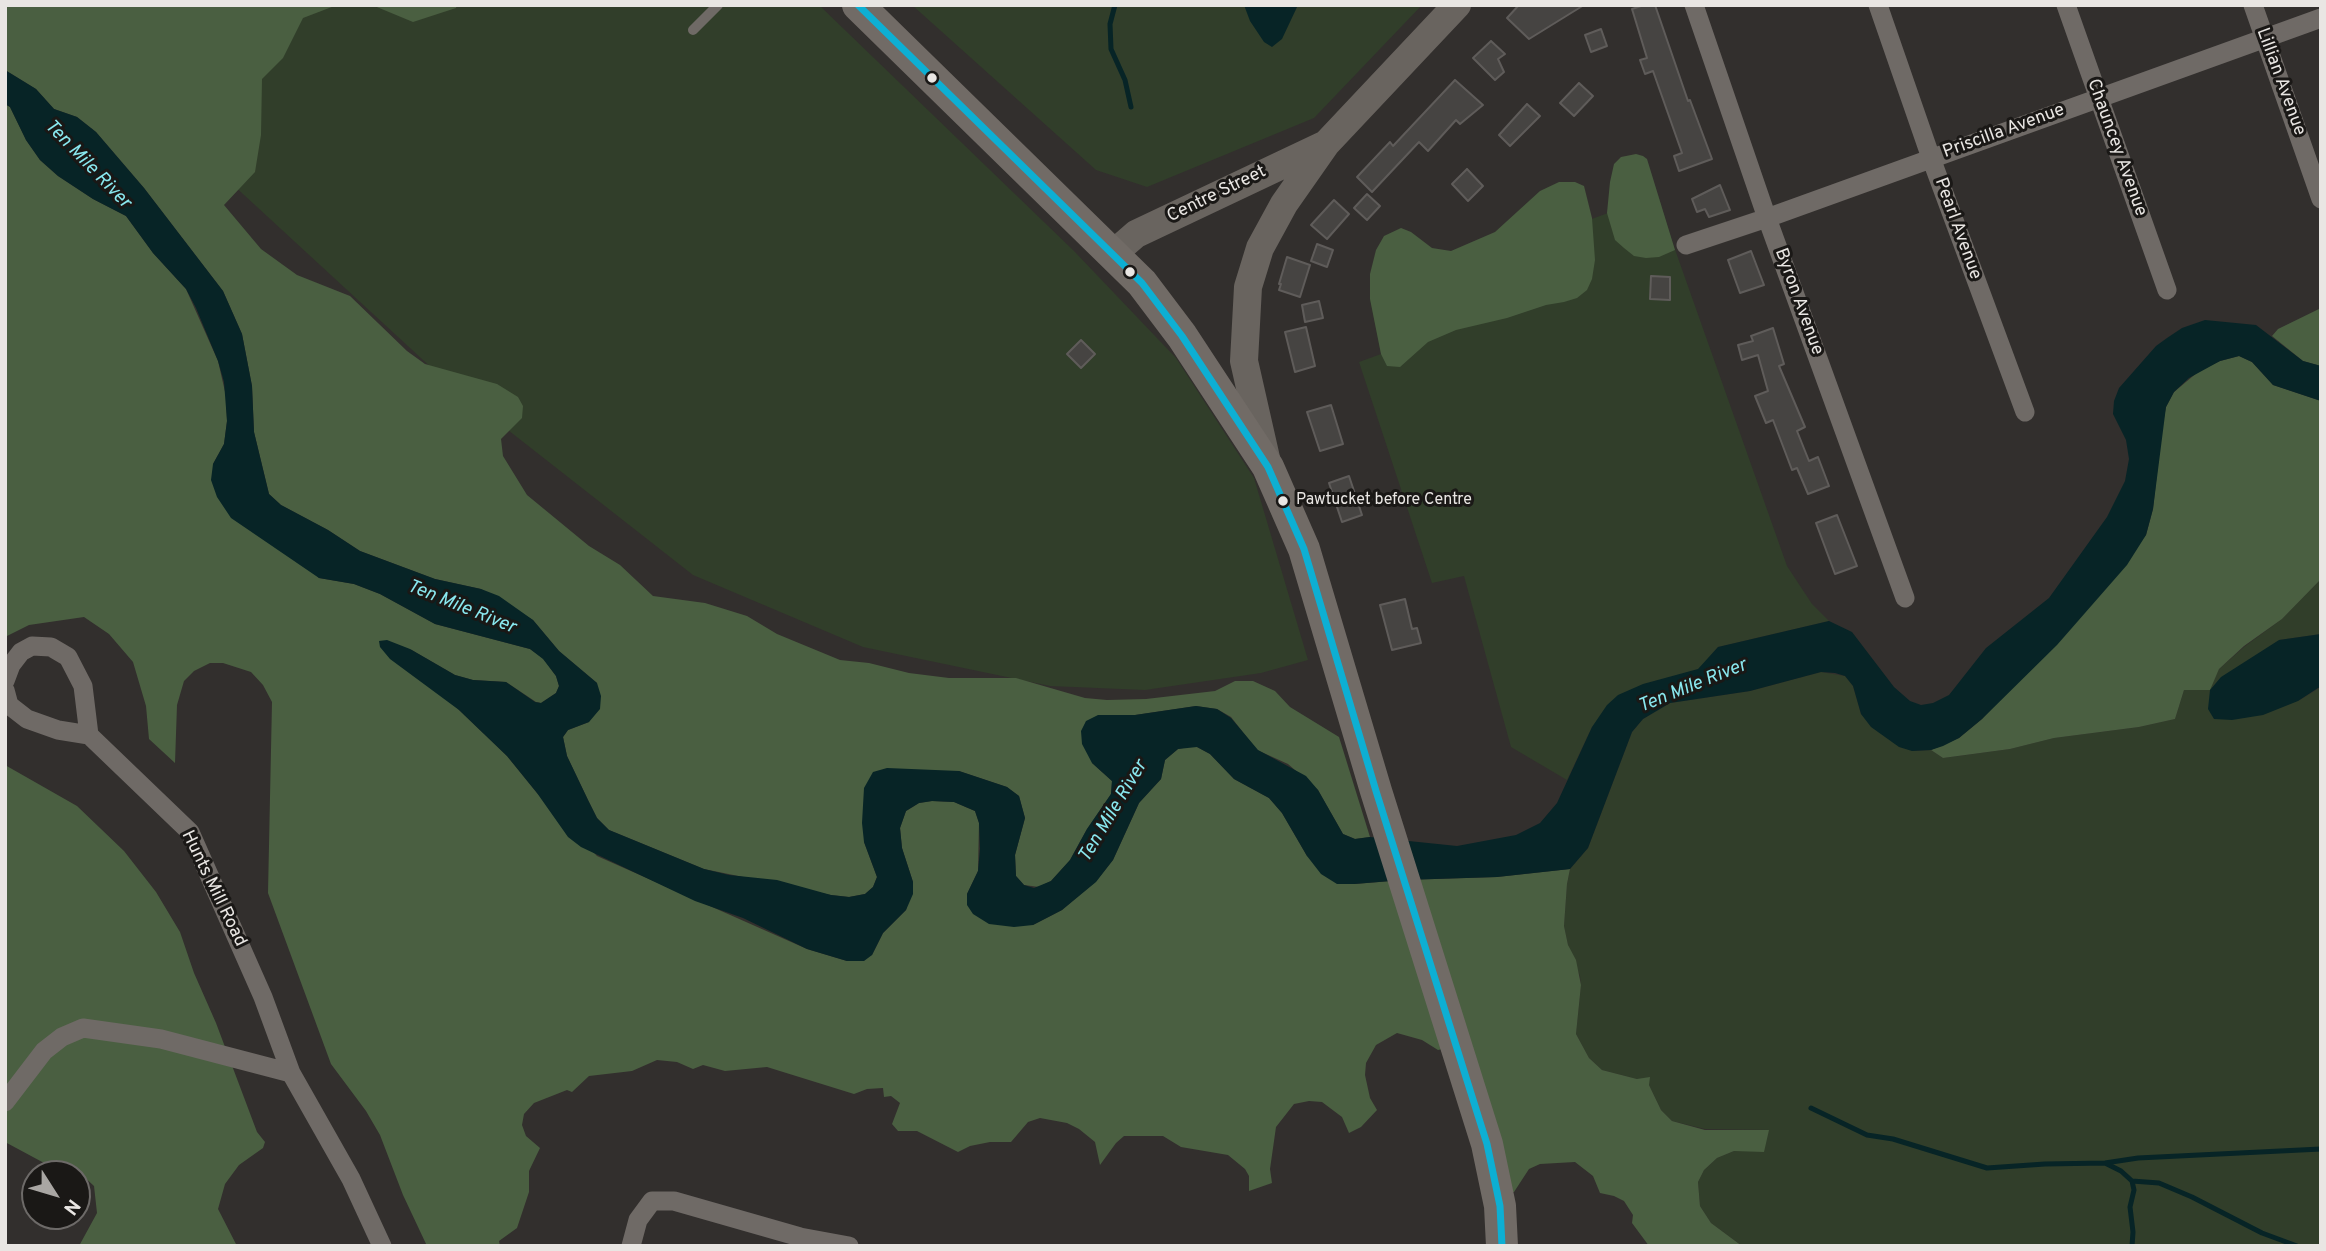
<!DOCTYPE html>
<style>
body{margin:0}
#map{position:relative;width:2326px;height:1251px;overflow:hidden;background:#322f2d;font-family:Overpass,sans-serif}
canvas{display:block}
.frame{position:absolute;inset:0;border:7px solid #e9e6e3;pointer-events:none}
.north{position:absolute;left:21px;top:1160px;width:70px;height:70px;box-sizing:border-box;background:#1a1816;border:2px solid #6d6a68;border-radius:50%;rotate:127deg;font-size:19px;font-weight:700;line-height:28px;text-align:center;color:#e9e6e3}
.north::after{content:'';display:block;margin:auto;width:24px;height:32px;background:#a9a6a3;clip-path:polygon(50% 0,100% 100%,50% 72%,0 100%)}
</style>
<div id="map">
<canvas width="2326" height="1251"></canvas>
<div class="frame"></div>
<div class="north">N</div>
</div>
<script>
const context = document.querySelector('canvas').getContext('2d');
context.lineJoin = 'round';
function fill(path, color) { context.fillStyle = color; context.fill(path, 'evenodd'); }
const shape = rows => new Path2D(rows.map(r => 'M' + r).join(''));
function stroke(path, color, width, dash) { context.strokeStyle = color; context.lineWidth = width; context.lineCap = dash ? 'butt' : 'round'; context.setLineDash(dash || []); context.stroke(path); }
function write(font, color, halo, rows, align = 'center') {
  context.font = font + ' Overpass,sans-serif'; context.lineWidth = 6; context.setLineDash([]); context.textBaseline = 'middle'; context.strokeStyle = halo; context.fillStyle = color; for (const [text, x, y, turn = 0] of rows) {
    context.save(); context.translate(x, y); context.rotate((+turn || 0) * Math.PI / 180); context.textAlign = isNaN(turn) ? turn : align; if (halo) context.strokeText(text, 0, 0); context.fillText(text, 0, 0); context.restore();
  }
}
fill(shape([
 [313,5,819,5,1074,251,1176,358,1254,478,1308,660,1261,673,1145,690,1050,686,863,647,693,575,448,383,179,135],
 [912,5,1422,5,1314,118,1147,187,1096,170],
 [1658,195,1672,241,1787,566,1812,604,1829,621,1718,647,1699,669,1685,673,1592,727,1567,780,1511,747,1464,576,1432,583,1359,362,1381,354,1370,299],
 [2321,579,2321,634,2279,640,2298,701,2321,687,2321,1246,1742,1246,1711,1223,1700,1206,1698,1182,1704,1170,1717,1158,1734,1151,1753,1150,1764,1146,1768,1130,1705,1129,1672,1121,1661,1110,1649,1085,1637,1079,1602,1070,1589,1058,1576,1034,1581,985,1580,976,1568,945,1564,926,1567,884,1570,869,1588,848,1632,732,1643,719,1670,703,1750,691,1821,672,1845,676,1853,686,1861,714,1912,751,1931,750,1943,758,2010,749,2054,738,2139,727,2175,719,2184,690,2210,686,2219,669,2244,647,2282,619]
]), '#313e2a');
fill(shape([
 [5,5,337,5,303,18,283,58,262,79,261,135,255,172,224,205,261,249,297,275,350,296,407,351,425,364,497,384,518,397,523,406,522,418,501,439,503,456,527,495,589,546,620,565,653,596,705,603,747,616,777,634,840,660,869,663,909,673,949,678,1016,678,1085,698,1107,700,1146,699,1215,691,1235,681,1253,681,1275,691,1290,707,1339,737,1370,837,1355,839,1343,834,1318,790,1288,764,1257,750,1231,717,1217,709,1196,706,1135,715,1099,715,1092,763,1112,781,1111,794,1087,829,1070,860,1051,881,1039,887,1024,885,1016,876,1015,855,1025,818,1019,796,1007,787,959,771,914,771,864,842,877,877,873,887,865,894,849,897,831,895,704,869,609,830,597,818,588,800,567,756,563,737,568,730,589,722,597,683,559,651,533,620,481,589,435,579,360,551,328,530,281,505,269,494,254,432,252,386,242,334,223,291,144,188,96,132,77,117,54,109,36,89,5,70],
 [372,5,457,5,456,8,413,22],
 [5,104,10,107,26,140,40,160,58,176,93,199,126,216,153,253,186,289,218,361,226,396,227,421,224,444,213,464,319,578,354,584,380,594,435,624,530,649,543,658,556,676,559,686,556,693,541,703,536,702,506,682,473,680,455,675,410,649,459,710,507,756,537,793,597,856,807,949,847,961,872,955,883,933,906,910,913,882,902,848,900,828,906,811,919,803,932,801,954,802,975,811,979,823,978,871,967,894,1033,925,1062,910,1096,881,1113,860,1139,803,1161,779,1165,760,1178,749,1188,747,1197,747,1210,754,1234,779,1269,798,1282,813,1307,856,1355,884,1403,880,1497,877,1570,869,1567,884,1564,926,1568,945,1576,960,1581,985,1576,1034,1589,1058,1602,1070,1637,1079,1650,1077,1649,1085,1661,1110,1672,1121,1705,1130,1769,1130,1764,1152,1734,1151,1717,1158,1704,1170,1698,1182,1700,1206,1711,1223,1742,1246,1649,1246,1632,1223,1633,1215,1624,1201,1614,1196,1600,1193,1593,1176,1575,1162,1540,1164,1529,1169,1514,1192,1493,1193,1451,1047,1438,1050,1422,1040,1397,1033,1376,1045,1366,1063,1365,1075,1370,1098,1377,1110,1361,1127,1349,1133,1342,1117,1322,1102,1309,1101,1294,1104,1276,1127,1270,1169,1272,1183,1249,1191,1249,1176,1245,1169,1228,1155,1181,1147,1163,1136,1124,1136,1116,1143,1100,1165,1095,1142,1079,1129,1067,1123,1040,1118,1028,1122,1011,1142,990,1142,970,1146,958,1152,917,1131,898,1131,892,1124,900,1103,891,1096,884,1097,883,1088,867,1089,854,1094,767,1067,725,1071,703,1065,693,1069,677,1062,657,1060,632,1071,589,1076,572,1092,567,1090,534,1103,524,1114,522,1125,526,1136,540,1148,529,1171,529,1192,517,1228,499,1241,500,1246,427,1246,403,1195,380,1135,366,1111,331,1064,268,893,272,702,263,685,251,672,223,663,210,663,194,671,184,681,177,705,175,763,149,739,146,706,133,662,109,634,84,617,29,625,5,637],
 [1636,154,1643,156,1647,159,1675,250,1659,257,1646,258,1634,256,1624,248,1615,240,1607,213,1610,182,1614,164,1621,157],
 [1559,182,1575,182,1584,186,1592,218,1595,260,1592,279,1587,290,1577,298,1564,302,1546,305,1507,318,1456,330,1428,342,1400,367,1387,366,1381,354,1370,299,1370,274,1376,250,1384,236,1401,228,1411,232,1432,248,1451,251,1495,232,1540,191],
 [2321,308,2321,366,2303,361,2272,336,2278,329],
 [2239,356,2252,362,2273,385,2321,401,2321,579,2282,619,2244,646,2219,669,2210,690,2184,690,2175,719,2139,727,2054,738,2010,749,1943,758,1931,750,1959,738,1982,719,2146,535,2153,509,2162,428,2166,407,2174,392,2199,371,2220,361],
 [5,765,77,806,124,851,156,892,180,932,194,973,216,1023,257,1132,265,1142,263,1148,239,1165,225,1184,218,1209,237,1246,79,1246,97,1213,94,1186,80,1173,59,1171,5,1142]
]), '#4a5f41');
fill(shape([
 [1244,5,1298,5,1282,39,1272,47,1264,42,1250,21],
 [5,70,36,89,54,109,77,117,96,132,144,188,223,291,242,334,252,386,254,432,269,494,281,505,328,530,360,551,435,579,481,589,499,596,533,620,559,651,597,683,601,696,600,709,589,722,568,730,563,737,567,756,588,800,597,818,609,830,704,869,729,875,777,880,831,895,849,897,865,894,873,887,877,877,864,842,862,823,864,788,873,772,887,768,959,771,1007,787,1019,796,1025,818,1015,855,1016,876,1024,885,1034,888,1051,881,1070,860,1087,829,1111,794,1112,781,1092,763,1082,744,1081,731,1086,721,1098,715,1135,715,1196,706,1217,709,1231,718,1258,750,1306,776,1318,790,1343,834,1355,839,1370,837,1457,846,1516,835,1540,823,1557,803,1592,727,1607,705,1618,695,1643,684,1698,669,1718,647,1829,621,1852,632,1894,687,1910,701,1921,705,1933,703,1949,695,1986,648,2049,598,2107,517,2125,481,2129,459,2126,440,2113,414,2114,401,2119,388,2156,346,2167,338,2182,328,2205,320,2256,325,2303,361,2321,366,2321,401,2273,385,2252,362,2239,356,2220,361,2189,378,2174,392,2166,407,2153,509,2146,535,2127,565,2057,645,1982,719,1959,738,1943,746,1931,750,1912,751,1899,747,1871,727,1861,714,1853,686,1845,676,1835,673,1821,672,1750,691,1670,703,1643,719,1632,732,1588,848,1570,869,1497,877,1403,880,1354,884,1337,884,1321,874,1307,856,1282,813,1269,798,1234,779,1210,754,1197,747,1178,749,1165,760,1161,779,1139,803,1113,860,1096,882,1062,910,1033,925,1014,927,989,924,973,914,967,905,967,894,978,871,980,849,979,823,975,811,954,802,932,801,919,803,906,811,900,828,902,848,913,882,913,894,906,910,883,933,872,955,864,961,847,961,807,949,743,918,695,901,581,847,568,837,537,793,507,756,459,710,390,659,380,647,379,641,387,640,410,649,455,675,473,680,506,682,535,702,541,703,556,693,559,686,556,676,543,659,530,649,435,624,380,594,354,584,319,578,231,518,217,497,211,480,213,464,224,444,227,421,224,382,218,361,196,308,186,289,153,253,126,216,93,199,58,176,40,160,26,140,10,107,5,104],
 [2321,634,2321,687,2318,688,2298,701,2263,715,2232,720,2214,719,2208,709,2210,690,2221,677,2279,640]
]), '#072426');
stroke(shape([
 [1115,5,1110,24,1111,49,1125,80,1131,107],
 [1811,1108,1867,1135,1893,1139,1987,1168,2045,1164,2105,1163,2138,1158,2321,1149],
 [2105,1163,2121,1171,2132,1181,2159,1183,2192,1197,2262,1233,2297,1246],
 [2132,1181,2134,1190,2130,1207,2133,1232,2132,1246]
]), '#072426', 5);
const building = shape([
 [1519,5,1584,5,1529,39,1507,18,1519,5],
 [1644,5,1655,5,1688,101,1690,100,1712,159,1679,171,1674,156,1682,153,1653,71,1645,74,1640,60,1647,58,1632,9,1644,5],
 [1601,29,1607,46,1591,52,1585,35,1601,29],
 [1491,41,1505,54,1498,59,1504,72,1495,80,1473,58,1491,41],
 [1455,80,1483,105,1460,124,1456,120,1428,151,1419,142,1372,192,1357,177,1390,142,1393,146,1455,80],
 [1579,83,1593,96,1574,116,1560,103,1579,83],
 [1527,104,1540,116,1510,146,1499,135,1527,104],
 [1467,169,1483,186,1468,201,1452,184,1467,169],
 [1720,185,1730,210,1709,217,1705,209,1697,212,1692,199,1720,185],
 [1367,194,1380,206,1367,220,1354,208,1367,194],
 [1334,200,1349,214,1327,239,1311,225,1334,200],
 [1317,244,1333,250,1327,267,1311,261,1317,244],
 [1751,251,1764,285,1740,293,1728,260,1751,251],
 [1287,257,1310,265,1300,297,1279,290,1281,284,1279,284,1287,257],
 [1651,276,1670,277,1670,300,1650,299,1651,276],
 [1319,301,1323,318,1305,322,1302,305,1319,301],
 [1306,327,1315,366,1295,372,1285,332,1306,327],
 [1773,328,1784,364,1779,366,1805,427,1797,431,1809,461,1818,457,1829,486,1808,494,1797,468,1792,470,1773,420,1766,423,1755,396,1768,391,1758,355,1742,360,1738,345,1753,341,1751,336,1773,328],
 [1081,340,1095,354,1081,368,1067,354,1081,340],
 [1331,405,1343,444,1320,451,1307,412,1331,405],
 [1349,476,1362,515,1342,522,1329,483,1349,476],
 [1837,515,1857,566,1835,574,1816,523,1837,515],
 [1405,599,1412,629,1417,628,1421,643,1392,650,1380,605,1405,599]
]);
fill(building, '#464442');
stroke(building, '#5f5c5a', 2);
stroke(shape([
 [693,30,718,5]
]), '#6f6a66', 10);
stroke(shape([
 [1694,5,1767,218,1905,598],
 [1878,5,1931,158,2025,412],
 [2066,5,2167,290],
 [2253,5,2321,199],
 [1686,245,1767,218,2321,18],
 [5,681,11,665,21,652,32,646,51,647,68,657,83,686,89,735],
 [5,690,9,705,27,719,58,730,89,735,190,832,263,997,291,1073,351,1179,382,1246],
 [5,1102,44,1051,62,1037,83,1028,161,1039,291,1073],
 [631,1246,638,1220,652,1201,674,1201,800,1237,849,1246]
]), '#6f6a66', 19);
stroke(shape([
 [1113,254,1136,234,1324,145],
 [1266,458,1244,361,1248,287,1260,248,1284,204,1326,144,1457,5]
]), '#69645f', 28);
stroke(shape([
 [858,5,1142,283,1182,336,1268,467,1304,549,1376,791,1487,1144,1500,1206,1502,1246]
]), '#716b66', 32);
stroke(shape([
 [858,5,1142,283,1182,336,1268,467,1304,549,1376,791,1487,1144,1500,1206,1502,1246]
]), '#0dafd3', 7);
for (const [x, y, r, color] of [
 [932,78,6,"#e9e6e3"],
 [1130,272,6,"#e9e6e3"],
 [1283,501,6,"#e9e6e3"]
]) { const dot = new Path2D(); dot.arc(x, y, r, 0, 2 * Math.PI); context.fillStyle = color; context.fill(dot); stroke(dot, '#1a1816', 2.5); }
write('16px', '#e9e6e3', '#1a1816', [
 ["Pawtucket before Centre",1296,501]
], 'left');
write('18px', '#e9e6e3', '#1a1816', [
 ["Lillian Avenue",2280,82,70],
 ["Priscilla Avenue",2004,132,-20],
 ["Chauncey Avenue",2116,148,70],
 ["Centre Street",1217,195,-26],
 ["Pearl Avenue",1957,229,70],
 ["Byron Avenue",1798,302,70],
 ["Hunts Mill Road",213,889,64]
]);
write('italic 19px', '#89e8ef', '#1a1816', [
 ["Ten Mile River",87,165,46],
 ["Ten Mile River",461,608,22],
 ["Ten Mile River",1693,687,-22],
 ["Ten Mile River",1114,812,-59]
]);
</script>
